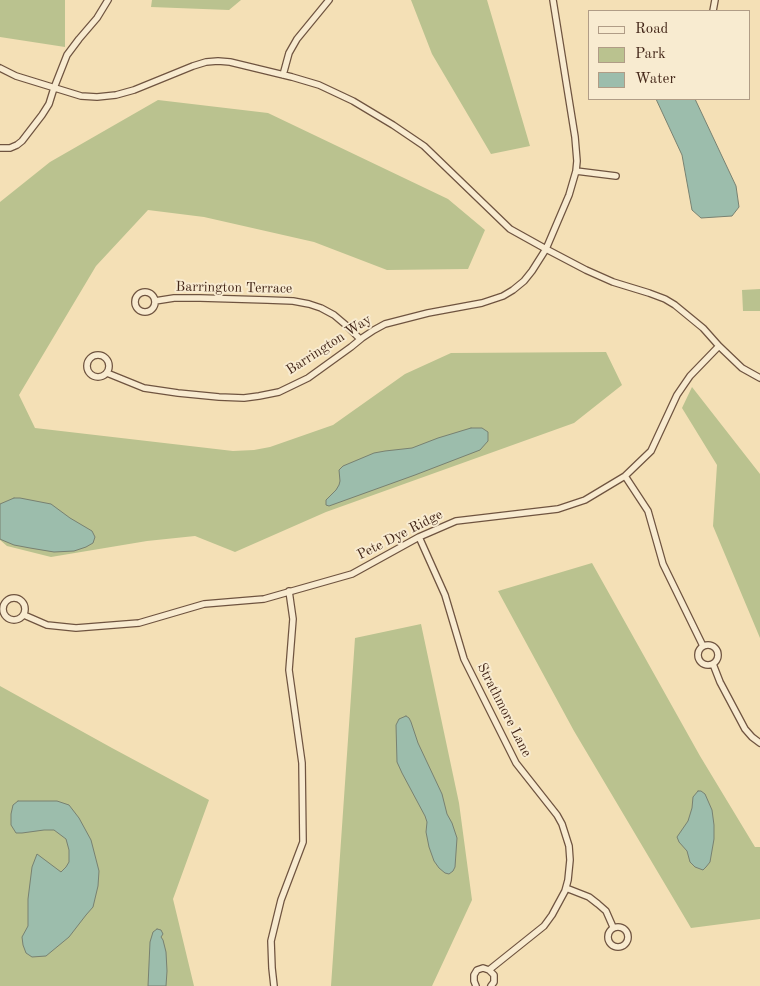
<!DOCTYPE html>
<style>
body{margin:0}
#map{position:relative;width:760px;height:986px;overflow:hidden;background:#f4e0b6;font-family:"Old Standard TT",serif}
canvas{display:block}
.legend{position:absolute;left:588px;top:10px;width:162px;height:90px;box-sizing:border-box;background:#f8ebd0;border:1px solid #b09c86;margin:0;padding:6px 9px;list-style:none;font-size:15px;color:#432618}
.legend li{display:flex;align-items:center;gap:10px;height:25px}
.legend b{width:25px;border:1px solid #b09c86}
</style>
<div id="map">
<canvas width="760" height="986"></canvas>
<ul class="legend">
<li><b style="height:6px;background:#f8ebd0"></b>Road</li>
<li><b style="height:14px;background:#bac28f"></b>Park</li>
<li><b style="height:14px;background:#9cbdac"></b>Water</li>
</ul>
</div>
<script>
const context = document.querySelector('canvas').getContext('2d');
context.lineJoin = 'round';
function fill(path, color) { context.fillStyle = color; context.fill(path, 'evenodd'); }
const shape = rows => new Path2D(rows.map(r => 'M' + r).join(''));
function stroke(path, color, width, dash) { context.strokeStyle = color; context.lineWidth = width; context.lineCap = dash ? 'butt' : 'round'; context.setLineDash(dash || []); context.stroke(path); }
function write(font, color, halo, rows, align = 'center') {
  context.font = font + ' "Old Standard TT",serif'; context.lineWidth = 4; context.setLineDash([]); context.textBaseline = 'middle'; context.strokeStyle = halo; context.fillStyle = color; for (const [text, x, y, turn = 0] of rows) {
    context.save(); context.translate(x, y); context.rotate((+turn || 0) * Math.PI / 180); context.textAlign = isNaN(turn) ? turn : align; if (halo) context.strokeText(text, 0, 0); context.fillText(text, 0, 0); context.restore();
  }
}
fill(shape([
 [0,0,65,0,65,47,0,37],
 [152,0,241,0,229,10,151,7],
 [411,0,487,0,530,146,491,154,432,54],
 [158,100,268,113,448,199,485,230,468,269,387,270,314,242,204,217,148,210,96,266,19,395,35,428,233,451,254,450,270,447,333,425,405,374,451,353,606,352,622,385,574,423,326,512,235,552,195,536,147,541,51,557,7,546,0,540,0,202,50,162],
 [760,289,760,311,743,311,742,290],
 [692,387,760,474,760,638,713,526,717,465,682,408],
 [592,563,700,756,755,847,760,847,760,919,691,928,574,731,498,591],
 [421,624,459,803,472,900,432,986,331,986,355,638],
 [0,686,112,748,209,800,173,899,194,986,0,986]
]), '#bac28f');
const water = shape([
 [656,99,695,99,736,186,739,207,732,216,701,218,692,210,682,155,656,99],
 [471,428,482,428,488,432,488,441,480,450,415,475,329,506,326,505,326,500,336,490,339,485,340,481,339,470,343,466,374,453,385,451,412,448,438,438,471,428],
 [14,498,20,498,51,504,70,518,92,531,95,537,93,543,86,547,74,551,54,552,30,548,14,545,2,540,0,539,0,504,14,498],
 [406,716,409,718,411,722,418,743,442,794,447,814,452,823,457,838,455,867,453,871,449,874,445,873,439,868,434,861,429,847,426,832,427,822,425,816,402,773,397,762,396,725,399,719,406,716],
 [698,791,701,791,705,794,712,810,714,825,714,839,710,862,706,867,703,870,695,867,690,862,687,851,679,842,677,837,688,821,692,808,693,797,698,791],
 [18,801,57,801,69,805,79,818,91,840,99,871,98,886,93,907,86,915,69,937,46,956,32,957,26,953,23,945,22,937,28,926,28,899,32,867,37,854,61,872,66,867,69,862,69,850,66,839,54,830,44,830,22,833,16,833,11,825,11,814,13,805,18,801],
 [157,929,161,930,163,934,161,937,163,940,166,952,167,971,166,986,148,986,150,942,153,932,157,929]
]);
fill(water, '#9cbdac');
stroke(water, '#788171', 1);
const minor = shape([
 [713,11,715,0],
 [0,68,16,76,81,96,97,97,116,95,134,90,193,66,206,62,218,61,230,62,292,77,319,85,353,101,393,125,424,146,510,229,546,249,586,270,613,282,649,293,665,299,675,305,703,328,719,346,742,368,760,378],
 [283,75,289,53,297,39,329,0],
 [0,148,10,148,17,145,22,141,42,115,49,104,54,88,67,55,79,39,97,18,108,0],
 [576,171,616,176],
 '135 302a10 10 0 1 1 20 0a10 10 0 1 1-20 0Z',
 [155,301,174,298,200,298,267,300,293,301,309,304,321,308,334,315,347,326,360,339],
 '87 366a11 11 0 1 1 22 0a11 11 0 1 1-22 0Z',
 [107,373,144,388,178,393,219,397,244,398,259,396,279,392,308,378,351,347,362,338,374,330,385,324,428,313,482,303,503,296,513,290,524,281,532,271,546,249,569,195,576,171,577,161,575,137,553,0],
 [625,476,648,511,663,564,703,646],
 [419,537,445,595,464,659,516,763,557,815,562,824,569,846,570,860,568,880,565,891,552,915,544,926,489,970],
 '3 609a11 11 0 1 1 22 0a11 11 0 1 1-22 0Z',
 [24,615,47,625,76,628,139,623,204,604,264,599,352,574,419,537,456,521,558,509,585,500,625,476,651,451,677,395,690,376,719,346],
 '698 655a10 10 0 1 1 20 0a10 10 0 1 1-20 0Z',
 [713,664,720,682,745,729,752,737,760,743],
 [566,888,589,897,598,904,606,911,613,927],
 '608 937a10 10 0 1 1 20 0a10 10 0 1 1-20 0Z',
 [274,986,272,968,271,941,281,900,303,842,302,763,289,670,293,619,289,591],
 [476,986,474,981,474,975,477,970,483,968,489,970,494,975,494,982,491,986]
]);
stroke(minor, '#6f5440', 8);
stroke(minor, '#f8ebd0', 5.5);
write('14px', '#432618', '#f8ebd0', [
 ["Barrington Terrace",234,288,1],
 ["Barrington Way",329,345,-33],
 ["Pete Dye Ridge",400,535,-27],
 ["Strathmore Lane",504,710,63]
]);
</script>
